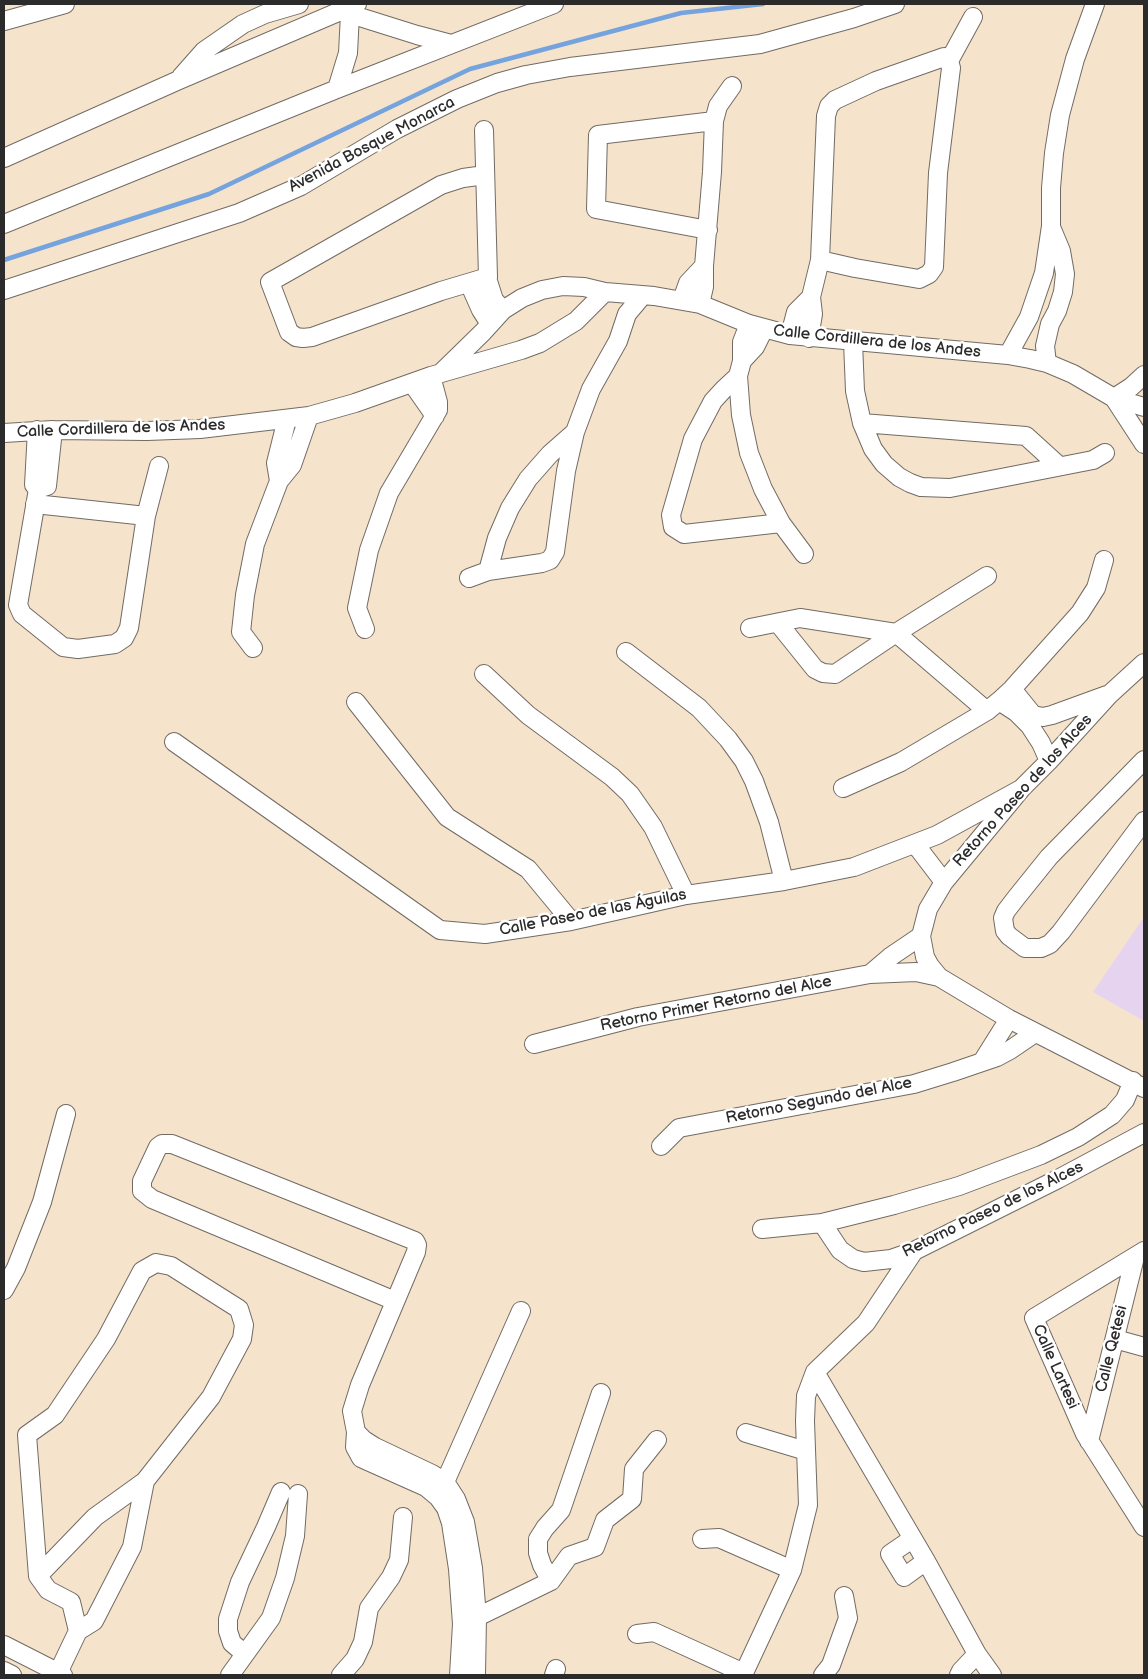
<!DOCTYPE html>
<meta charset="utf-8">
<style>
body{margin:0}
#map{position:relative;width:1148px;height:1679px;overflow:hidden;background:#f6e3cc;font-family:"Balsamiq Sans",sans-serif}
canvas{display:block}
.frame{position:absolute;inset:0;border:5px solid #2b2b2b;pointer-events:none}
</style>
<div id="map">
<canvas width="1148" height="1679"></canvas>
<div class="frame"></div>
</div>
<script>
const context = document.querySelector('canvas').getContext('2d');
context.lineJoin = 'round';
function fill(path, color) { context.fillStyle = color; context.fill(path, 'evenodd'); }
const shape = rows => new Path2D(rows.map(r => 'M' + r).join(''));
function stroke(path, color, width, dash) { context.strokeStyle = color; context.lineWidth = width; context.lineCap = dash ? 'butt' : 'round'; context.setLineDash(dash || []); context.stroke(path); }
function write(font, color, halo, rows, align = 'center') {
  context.font = font + ' "Balsamiq Sans",sans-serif'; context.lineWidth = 5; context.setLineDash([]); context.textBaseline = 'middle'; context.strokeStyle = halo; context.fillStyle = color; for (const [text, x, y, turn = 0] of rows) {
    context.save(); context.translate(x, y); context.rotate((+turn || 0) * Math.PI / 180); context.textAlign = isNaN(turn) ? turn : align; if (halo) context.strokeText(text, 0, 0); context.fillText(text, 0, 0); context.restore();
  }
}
fill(shape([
 [1144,917,1144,1021,1093,992]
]), '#e6d3f0');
stroke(shape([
 [4,260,209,194,470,69,681,13,763,4]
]), '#74a3dd', 4.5);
const minor = shape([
 [340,4,350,14,417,35,451,44],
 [4,21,65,4],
 [949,61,973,17],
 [181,77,204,51,243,24,265,14,299,4],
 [337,89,348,53,350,14],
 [484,130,488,277,487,278,494,300,503,310],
 [4,158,179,80,357,4],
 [485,175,463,178,441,185,270,282,289,332,296,337,303,338,312,337,441,291,488,277],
 [4,224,337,89,554,4],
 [708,230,596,209,598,135,714,121],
 [469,283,481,310,490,324],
 [4,290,239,213,301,186,397,129,457,99,497,83,526,75,570,67,760,44,854,18,895,4],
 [682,300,688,283,704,266],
 [700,304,704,287,704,266,712,172,714,121,718,106,732,86],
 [749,324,742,342,742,361,738,376,741,415,749,453,763,489,781,523,804,554],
 [790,335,796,312,811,297],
 [809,338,813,314,811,297,820,260,826,116,829,106,835,100,876,81,944,57,949,61,951,68,938,173,934,267,929,274,919,279,855,268,820,260],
 [853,342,855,391,862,423,873,449,884,464,899,477,910,483,921,487,950,488,1093,460,1105,453],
 [1008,355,1029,317,1044,273,1051,226,1051,188,1054,153,1060,115,1075,59,1095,4],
 [742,361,755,347,764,329],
 [1047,363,1045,346,1050,324,1057,311,1063,292,1065,274,1061,251,1051,227],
 [441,373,483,332,503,310,522,298,542,290,563,286,584,287,605,292,654,296,700,304,749,324,790,335,1008,355,1030,359,1047,363,1073,374,1114,398,1144,407],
 [738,376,724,389,713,401,693,439,671,515,673,527,684,534,781,523],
 [412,383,435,416],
 [1114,398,1144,444],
 [1114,398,1131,387,1144,375],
 [862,423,1026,436,1059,466],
 [37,430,34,485,38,489],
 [4,433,53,430,147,431,200,429,309,416,355,403,431,376,521,350,540,343,576,321,605,292],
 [279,481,276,463,287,419],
 [38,489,18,605,22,614,63,647,78,649,115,644,124,638,129,628,146,516,159,466],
 [38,489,47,486,53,430],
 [35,504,146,516],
 [488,571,497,538,510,508,528,479,550,454,575,432],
 [469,578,488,571,542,563,550,560,555,552,566,471,575,432,591,389,618,341,627,314,643,295],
 [778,623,815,669,823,673,835,674,896,633,987,576],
 [750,628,800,618,896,633,987,711],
 [365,629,357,608,369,550,389,493,438,410,438,402,431,376],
 [253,648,241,632,245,595,255,544,279,481,292,465,309,416],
 [626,652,699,708,728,739,744,761,754,781,769,822,784,881],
 [1144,663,1110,694,1049,761,1021,789,944,882,928,909,921,936,925,957,930,966,939,977,1009,1019,1144,1088],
 [484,674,528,715,612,777,630,794,653,827,686,895],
 [1012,689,1033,715,1043,717,1052,715,1107,695],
 [999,701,1016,712,1030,726,1041,743,1049,761],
 [356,702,447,817,528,869,571,921],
 [174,742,440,930,485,934,571,921,686,895,784,881,854,867,937,835,1021,789],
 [1144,760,1049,857,1016,898,1006,911,1003,918,1005,931,1009,936,1025,948,1041,948,1050,944,1061,932,1144,821],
 [843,788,901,762,987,711,999,701,1012,689,1080,613,1096,588,1104,560],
 [915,844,944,882],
 [870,974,890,957,921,936],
 [534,1044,638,1017,870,974,916,972,939,977],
 [982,1062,1009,1019],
 [661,1146,679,1128,914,1084,953,1072,997,1057,1010,1050,1035,1033],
 [822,1223,840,1250,853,1259,864,1262,891,1259,914,1251,1058,1179,1144,1133],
 [762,1229,822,1223,894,1205,959,1186,1041,1155,1078,1137,1112,1115,1125,1100,1133,1081],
 [1144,1251,1034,1318,1085,1434,1144,1527],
 [4,1290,16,1268,42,1202,66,1114],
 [395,1301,152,1199,142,1191,142,1181,158,1147,162,1144,172,1144,415,1241,417,1245,416,1252,360,1385,352,1411,356,1432,355,1447,361,1458,426,1487,438,1497,446,1508,451,1523,458,1569,462,1624,459,1675],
 [1115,1339,1144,1347],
 [815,1372,926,1561,977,1654,992,1675],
 [356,1432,364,1440,375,1447,432,1474,445,1482,456,1499,465,1522,473,1568,477,1617,476,1675],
 [746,1433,806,1451],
 [1089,1441,1135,1257],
 [445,1482,521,1311],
 [702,1539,719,1538,792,1570],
 [912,1539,890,1554,904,1577,926,1561],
 [38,1576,95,1517,145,1481],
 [551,1581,542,1565,538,1553,538,1539,545,1528,561,1510,601,1393],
 [467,1622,551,1581,569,1556,595,1547,605,1520,632,1499,634,1469,657,1440],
 [637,1634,654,1632,744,1673],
 [4,1645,63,1675],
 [245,1654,232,1643,228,1631,228,1619,240,1582,266,1527,281,1492],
 [4,1671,12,1675],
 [57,1675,78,1631,94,1621,132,1547,145,1481,211,1397,242,1339,244,1325,239,1309,171,1266,156,1263,142,1271,106,1339,55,1415,27,1435,38,1576,48,1590,71,1602,78,1631],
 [230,1675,271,1618,285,1578,295,1536,298,1494],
 [341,1675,355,1659,363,1642,369,1608,391,1577,399,1560,403,1517],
 [554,1675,556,1669],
 [743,1675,792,1570,808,1505,805,1421,806,1396,815,1372,866,1323,914,1251],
 [823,1675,831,1665,848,1618,844,1596],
 [959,1675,961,1671,977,1654]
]);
stroke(minor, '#726b63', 20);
stroke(minor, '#fff', 18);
write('16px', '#2b2b2b', '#fff', [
 ["Avenida Bosque Monarca",372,145,-28],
 ["Calle Cordillera de los Andes",877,342,6],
 ["Calle Cordillera de los Andes",121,429,-2],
 ["Retorno Paseo de los Alces",1023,791,-48],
 ["Calle Paseo de las Águilas",593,913,-11],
 ["Retorno Primer Retorno del Alce",716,1004,-11],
 ["Retorno Segundo del Alce",819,1101,-11],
 ["Retorno Paseo de los Alces",993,1210,-26],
 ["Calle Qetesi",1112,1349,-76],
 ["Calle Lartesi",1055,1367,66]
]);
</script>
